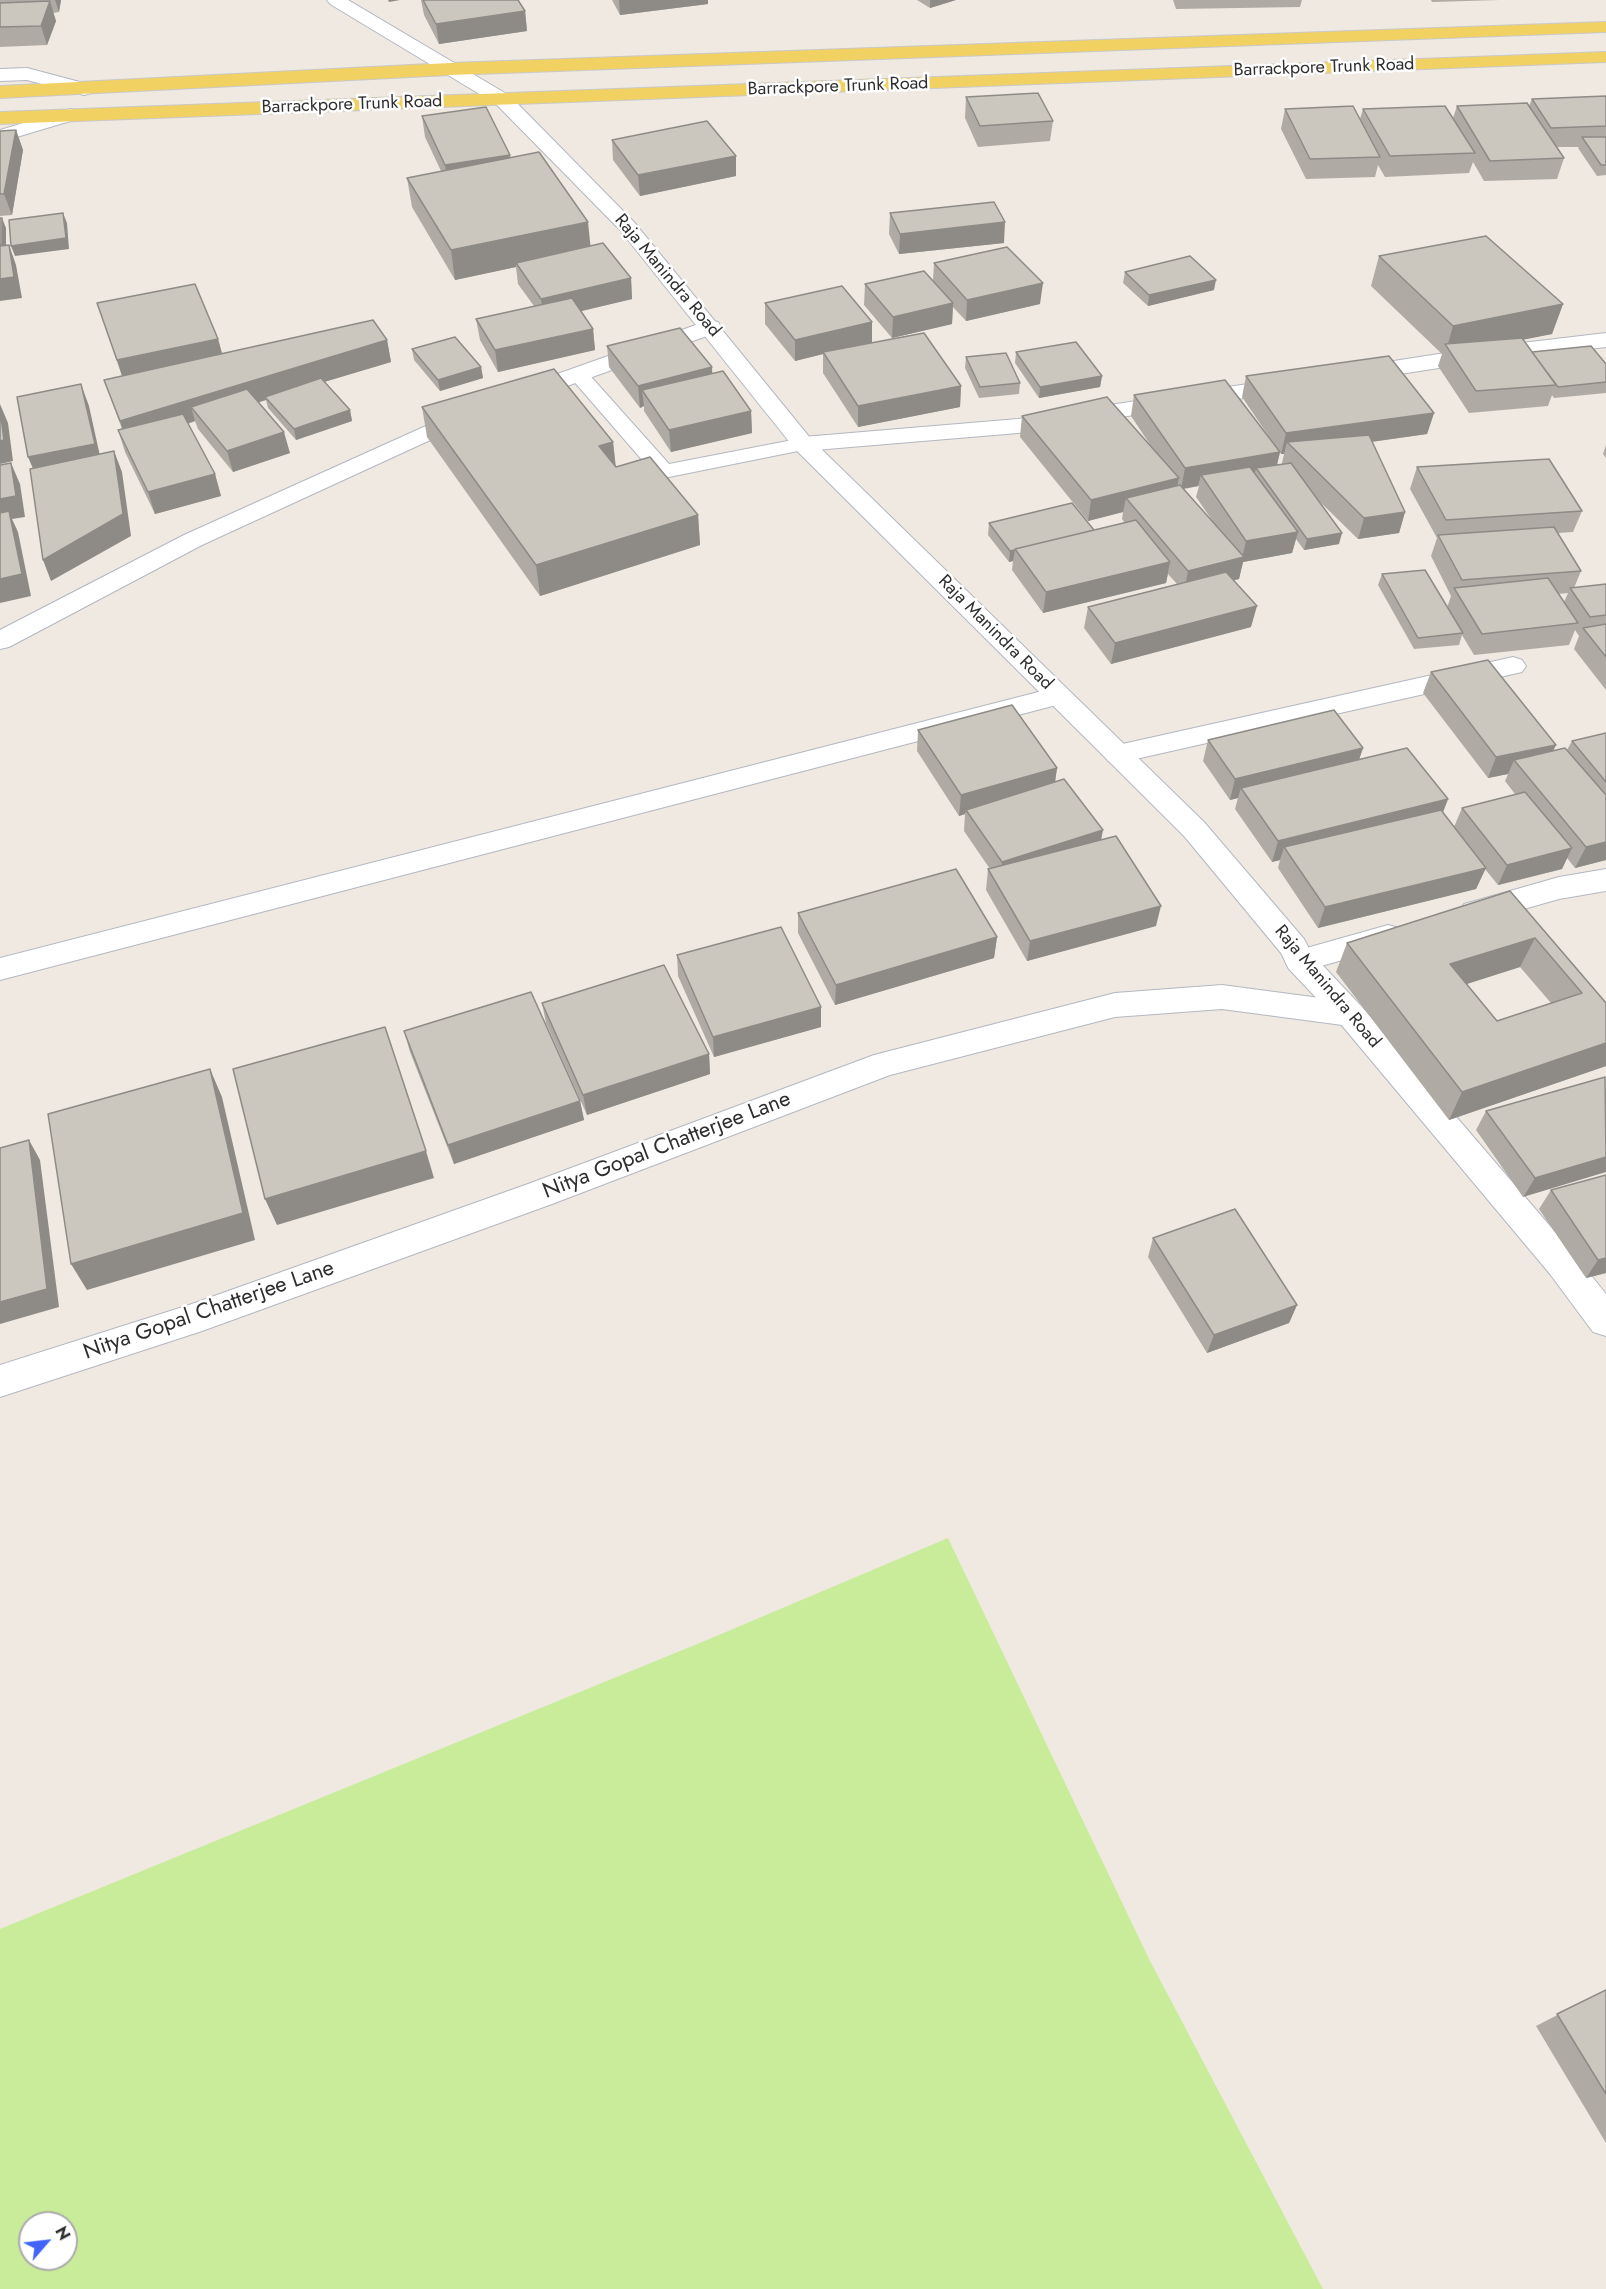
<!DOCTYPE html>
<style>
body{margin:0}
#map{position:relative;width:1606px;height:2289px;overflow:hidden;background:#efe9e1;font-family:Jost,sans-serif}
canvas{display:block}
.north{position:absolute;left:18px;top:2211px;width:60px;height:60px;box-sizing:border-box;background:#fff;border:2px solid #ababab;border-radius:50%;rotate:62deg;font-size:16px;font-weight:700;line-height:24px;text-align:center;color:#2e2e2e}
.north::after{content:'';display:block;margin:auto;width:21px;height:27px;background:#4264fb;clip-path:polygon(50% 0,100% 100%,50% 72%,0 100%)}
</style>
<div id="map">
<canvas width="1606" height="2289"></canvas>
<div class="north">N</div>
</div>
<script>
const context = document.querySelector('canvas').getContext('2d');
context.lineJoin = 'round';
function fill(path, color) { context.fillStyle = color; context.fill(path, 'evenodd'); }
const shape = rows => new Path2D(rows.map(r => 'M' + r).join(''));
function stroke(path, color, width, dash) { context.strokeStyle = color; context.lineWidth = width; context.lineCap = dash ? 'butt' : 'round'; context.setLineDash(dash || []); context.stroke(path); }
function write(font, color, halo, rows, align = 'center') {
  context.font = font + ' Jost,sans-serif'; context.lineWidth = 5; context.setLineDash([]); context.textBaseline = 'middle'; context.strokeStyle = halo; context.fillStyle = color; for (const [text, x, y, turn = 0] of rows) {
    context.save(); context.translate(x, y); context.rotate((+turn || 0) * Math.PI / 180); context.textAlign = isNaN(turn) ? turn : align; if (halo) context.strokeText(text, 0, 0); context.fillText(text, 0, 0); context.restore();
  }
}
fill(shape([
 [948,1538,1149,1959,1323,2289,0,2289,0,1929,707,1640],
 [30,2223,66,2223,66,2259,30,2259]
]), '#c9ec9a');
const lane = shape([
 [578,368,585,370,669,464,803,438,811,439,814,444,811,449,803,450,664,478,656,476,571,378,568,374,571,370,578,368]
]);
const street = shape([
 [710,320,718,322,721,327,718,332,528,400,520,402,512,400,509,395,512,390,710,320],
 [1606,333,1606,347,1471,363,1355,381,1347,379,1344,374,1347,369,1355,367,1471,349,1606,333],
 [1287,378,1295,380,1298,385,1295,390,1018,433,803,451,795,449,791,444,795,439,803,437,1018,419,1287,378],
 [468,407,476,409,480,414,476,419,202,545,9,647,0,649,0,630,184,535,468,407],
 [1513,657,1522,660,1526,666,1522,672,1118,763,1108,761,1104,754,1108,747,1118,745,1513,657],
 [1058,687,1068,690,1071,696,1068,702,0,980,0,958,1058,687],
 [1606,869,1606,891,1559,899,1475,923,1464,920,1460,912,1464,904,1475,901,1559,877,1606,869],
 [1388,925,1399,928,1403,936,1399,944,1300,972,1289,969,1285,961,1289,953,1388,925],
 [1222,985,1350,1002,1361,1006,1366,1014,1361,1022,1350,1026,1222,1009,1115,1017,890,1075,552,1204,202,1331,0,1397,0,1365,189,1305,528,1184,874,1055,1115,993,1222,985]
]);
const secondary = shape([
 [327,0,348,0,510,96,634,222,811,439,1204,822,1304,939,1312,954,1361,1006,1574,1254,1606,1294,1606,1336,1593,1332,1550,1274,1339,1022,1289,969,1281,953,1184,836,795,449,620,230,496,104,330,4,327,0],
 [27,68,91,85,93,89,91,93,84,95,27,80,0,81,0,69,27,68],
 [70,109,77,111,79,115,77,119,0,142,0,130,70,109]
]);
const primary = shape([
 [1606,22,1606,32,450,75,0,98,0,86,450,63,1606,22],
 [1606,52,1606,62,0,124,0,112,1606,52]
]);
stroke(lane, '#b4b7c1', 2);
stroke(street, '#b4b7c1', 2);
stroke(secondary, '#b4b7c1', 2);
stroke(primary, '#c9c9c9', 2);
fill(lane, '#fff');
fill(street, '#fff');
fill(secondary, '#fff');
fill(primary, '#f2d163');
fill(shape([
 [0,0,61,0,59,12,53,13,56,21,47,45,0,47],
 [421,0,518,0,525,11,527,31,439,44,424,15],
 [612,0,708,0,708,4,620,15],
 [917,0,956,0,930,8],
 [1173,0,1302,0,1300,7,1176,9],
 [1431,0,1500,0,1432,2],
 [1606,96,1606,175,1597,176,1578,148,1579,147,1557,147,1564,158,1557,179,1484,181,1473,162,1469,173,1385,177,1378,165,1375,177,1306,179,1281,129,1285,109,1360,119,1363,109,1453,118,1457,106,1529,106,1532,99],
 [966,97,1053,121,1050,141,978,147,965,118],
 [422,116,510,155,510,158,590,246,631,278,632,299,581,311,593,329,595,350,498,372,480,340,476,319,534,306,518,284,516,267,455,280,412,207,407,178,441,171,425,137],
 [16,130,23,150,12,215,0,216,0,131],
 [612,140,736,156,736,176,640,196,613,160],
 [890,213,1004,243,899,254,889,234],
 [1379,256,1563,304,1552,334,1523,339,1532,352,1606,364,1606,393,1554,398,1552,395,1548,406,1469,413,1438,366,1442,354,1371,286],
 [934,263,1040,304,966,321,953,307,952,324,892,338,864,305,865,284,933,280],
 [1125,272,1214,290,1148,306,1123,283],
 [97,303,218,339,222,353,387,340,391,362,324,382,350,410,352,421,296,440,268,408,266,400,259,402,290,453,233,472,198,429,195,421,188,424,215,474,221,496,155,514,125,452,118,430,122,429,104,380,122,376],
 [765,303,872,343,961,386,960,407,858,427,823,373,823,354,795,361,765,324],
 [607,346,712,374,751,411,752,433,671,452,644,411,644,406,640,408,609,367],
 [412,349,481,367,483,378,440,391,414,360],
 [1016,352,1102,376,1100,387,1039,398,1015,363],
 [966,357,1020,383,1019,394,979,398,965,368],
 [1246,376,1434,413,1427,434,1372,442,1405,512,1399,533,1358,539,1317,499,1339,544,1304,550,1296,539,1292,553,1243,562,1239,579,1234,580,1251,627,1111,664,1084,628,1088,607,1177,584,1168,574,1166,583,1043,613,1012,570,1013,561,1009,562,988,535,989,523,1094,530,1125,523,1122,519,1123,512,1088,521,1020,437,1022,416,1153,449,1131,416,1134,395,1274,444,1242,397],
 [1280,452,1281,454,1284,454,1282,463,1282,464,1277,465],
 [1199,486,1196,497,1216,526,1184,489],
 [422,407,613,442,616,467,698,515,700,545,540,596,427,437],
 [1606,445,1606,458,1603,454],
 [1417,467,1582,511,1573,532,1558,533,1581,571,1574,588,1606,584,1606,690,1574,649,1579,636,1575,630,1569,645,1474,655,1462,635,1459,645,1414,649,1378,585,1382,574,1447,608,1451,596,1431,556,1437,538,1410,489],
 [1568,593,1564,602,1558,594],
 [1431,672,1553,751,1567,750,1572,741,1606,733,1606,860,1575,868,1567,858,1562,869,1498,885,1485,869,1476,889,1318,928,1278,868,1280,860,1272,862,1235,809,1238,798,1230,800,1203,761,1208,740,1363,748,1359,759,1448,799,1443,812,1454,827,1462,808,1515,794,1505,781,1508,774,1488,778,1423,693],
 [918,730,1057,768,1055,782,1102,840,1156,926,1027,961,986,890,988,869,990,869,964,831,965,814,959,816,917,751],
 [1510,891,1606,1003,1606,1066,1449,1120,1336,972,1347,943],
 [1520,967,1551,1003,1497,1021,1467,984],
 [798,913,997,937,994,958,835,1005,798,933],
 [677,955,821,1007,821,1027,714,1057,678,976],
 [542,1003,709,1054,710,1074,587,1115,546,1023],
 [404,1031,580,1101,584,1120,454,1164,410,1052],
 [1605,1077,1523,1197,1476,1130,1486,1111],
 [1606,1175,1606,1273,1586,1278,1539,1209,1551,1190],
 [1153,1238,1297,1305,1289,1323,1207,1353,1148,1257],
 [1606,1990,1606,2143,1536,2026]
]), '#afaba4');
fill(shape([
 [55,0,61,0,59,12],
 [388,0,400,0,389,2],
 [619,0,708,0,708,4,620,15],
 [930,0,956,0,930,8],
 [50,1,56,21,47,45,41,26],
 [525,11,527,31,439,44,436,24],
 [16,130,23,150,12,215,4,194],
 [510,155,513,175,448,186,445,165],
 [736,156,736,176,640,196,638,175],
 [63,213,67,223,69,249,15,256,11,246],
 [2,218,6,228,6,255,0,256],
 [588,222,591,251,516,263,516,267,455,280,451,250],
 [1005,222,1004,243,899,254,900,234],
 [9,245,16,265,22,298,0,301,0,279],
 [631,278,632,299,544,320,541,299],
 [1216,280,1214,290,1148,306,1149,295],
 [1043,283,1040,304,966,321,967,300],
 [953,303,952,324,892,338,893,317],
 [1563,304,1552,334,1452,354,1447,347,1453,326],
 [872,322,872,343,823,352,823,354,795,361,795,340],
 [593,329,595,350,498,372,495,350],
 [218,339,224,361,124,382,117,360],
 [387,340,391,362,267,399,265,397,266,400,201,420,191,407,195,421,127,442,120,421],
 [481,367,483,378,440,391,438,380],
 [712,367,713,388,642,390,644,406,640,408,638,386],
 [1102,376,1100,387,1039,398,1040,387],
 [81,384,89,406,102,465,37,478,28,457],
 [961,386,960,407,858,427,858,406],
 [0,404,8,423,13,461,0,464],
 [350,410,352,421,296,440,294,429],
 [751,411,752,433,671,452,669,430],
 [1434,413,1427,434,1297,452,1287,442,1284,454,1281,454,1286,433],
 [284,432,290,453,233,472,227,451],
 [613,442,616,472,599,446],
 [114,451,122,472,131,536,51,581,43,560],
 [1280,452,1275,473,1256,468,1254,476,1201,475,1198,486,1181,489,1185,468],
 [11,463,20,484,25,517,12,519,18,532,31,596,0,603,0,499],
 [215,474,221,496,155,514,148,492],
 [1179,478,1174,500,1126,498,1123,512,1088,521,1091,500],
 [1405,512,1399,533,1358,539,1364,518],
 [698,515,700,545,540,596,536,565],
 [1298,532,1292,553,1243,562,1239,579,1184,593,1188,571,1242,558,1246,541],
 [1342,533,1339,544,1304,550,1307,539],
 [1015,550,1013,561,1009,562,1010,551],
 [1170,562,1166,583,1043,613,1046,592],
 [1257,606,1251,627,1111,664,1115,643],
 [1556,745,1546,766,1514,760,1508,774,1488,778,1496,757],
 [1363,748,1356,769,1241,788,1238,798,1230,800,1235,779],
 [1057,768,1054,789,966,810,965,814,959,816,961,795],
 [1448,799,1440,820,1284,847,1280,860,1272,862,1278,841],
 [1103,830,1099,851,999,883,1002,862],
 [1606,842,1606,860,1575,868,1586,847],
 [1572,848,1562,869,1498,885,1507,865],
 [1486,868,1476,889,1318,928,1325,907],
 [1161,906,1156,926,1027,961,1030,941],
 [997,937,994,958,835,1005,836,985],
 [1535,938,1520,967,1438,993,1450,964],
 [821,1007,821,1027,714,1057,713,1037],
 [1606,1043,1606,1066,1449,1120,1462,1092],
 [709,1054,710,1074,587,1115,583,1095],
 [210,1069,222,1097,255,1240,87,1290,71,1264],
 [580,1101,584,1120,454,1164,448,1145],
 [29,1140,40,1160,59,1307,0,1324,0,1302],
 [426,1151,434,1178,277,1225,265,1199],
 [1606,1157,1606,1172,1523,1197,1535,1178],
 [1606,1258,1606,1273,1586,1278,1598,1260],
 [1297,1305,1289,1323,1207,1353,1214,1335]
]), '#8e8b86');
const building = shape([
 [423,0,518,0,525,11,436,24,423,0],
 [50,1,41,26,0,27,0,3,50,1],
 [1038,93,1053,121,980,126,966,97,1038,93],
 [1606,96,1606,126,1551,128,1532,99,1606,96],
 [1527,103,1564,158,1490,161,1457,106,1527,103],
 [1353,106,1380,157,1310,159,1285,109,1353,106],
 [1445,106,1475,153,1390,156,1363,109,1445,106],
 [486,107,510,155,445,165,422,116,486,107],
 [707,121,736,156,638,175,612,140,707,121],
 [16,130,4,194,0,194,0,131,16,130],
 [1582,137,1606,137,1606,165,1601,165,1582,137],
 [539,152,588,222,451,250,407,178,539,152],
 [994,202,1005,222,900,234,890,213,994,202],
 [63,213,66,238,11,246,9,220,63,213],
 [0,218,2,218,2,245,0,245,0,218],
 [1486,236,1563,304,1453,326,1379,256,1486,236],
 [603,243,631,278,541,299,516,263,603,243],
 [9,245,14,277,0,279,0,246,9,245],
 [1007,247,1043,283,967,300,934,263,1007,247],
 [1190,256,1216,280,1149,295,1125,272,1190,256],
 [924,271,953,303,893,317,865,284,924,271],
 [195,284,218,339,117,360,97,303,195,284],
 [842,286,872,322,795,340,765,303,842,286],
 [572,298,593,329,495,350,476,319,572,298],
 [373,320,387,340,120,421,104,380,373,320],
 [680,328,712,367,638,386,607,346,680,328],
 [924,333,961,386,858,406,823,352,924,333],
 [455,337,481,367,438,380,412,349,455,337],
 [1522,338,1556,385,1476,391,1445,344,1522,338],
 [1076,342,1102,376,1040,387,1016,352,1076,342],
 [1591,346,1606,364,1606,382,1558,387,1532,352,1591,346],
 [1006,353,1020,383,980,387,966,357,1006,353],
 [1389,356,1434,413,1286,433,1246,376,1389,356],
 [554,369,613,442,599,446,616,467,650,457,698,515,536,565,422,407,554,369],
 [723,371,751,411,669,430,642,390,723,371],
 [321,378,350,410,294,429,265,397,321,378],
 [1225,380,1280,452,1185,468,1134,395,1225,380],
 [81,384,95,444,28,457,17,397,81,384],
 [247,389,284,432,227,451,191,407,247,389],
 [1107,397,1179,478,1091,500,1022,416,1107,397],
 [0,409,4,440,0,441,0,409],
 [183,414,215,474,148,492,118,430,183,414],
 [1369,435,1405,512,1364,518,1287,442,1369,435],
 [114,451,123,514,43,560,30,469,114,451],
 [1549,459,1582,511,1446,520,1417,467,1549,459],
 [11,463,16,496,0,499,0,465,11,463],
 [1291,463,1342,533,1307,539,1256,468,1291,463],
 [1250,467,1298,532,1246,541,1201,475,1250,467],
 [1180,485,1244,557,1188,571,1126,498,1180,485],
 [1072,503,1094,530,1015,549,1015,550,1010,551,989,523,1072,503],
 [9,511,22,574,0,579,0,513,9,511],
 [1136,520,1170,562,1046,592,1015,549,1136,520],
 [1554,527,1581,571,1462,580,1438,535,1554,527],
 [1425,570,1463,633,1418,638,1382,574,1425,570],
 [1226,572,1257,606,1115,643,1088,607,1226,572],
 [1548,578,1578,623,1482,634,1454,588,1548,578],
 [1606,584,1606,615,1590,617,1570,588,1606,584],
 [1606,624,1606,657,1583,628,1606,624],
 [1488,660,1556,745,1496,757,1431,672,1488,660],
 [1012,705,1057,768,961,795,918,730,1012,705],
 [1334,710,1363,748,1235,779,1208,740,1334,710],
 [1606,733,1606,782,1572,741,1606,733],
 [1407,748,1448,799,1278,841,1241,788,1407,748],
 [1565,748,1606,795,1606,842,1586,847,1514,760,1565,748],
 [1064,779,1103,830,1002,862,966,810,1064,779],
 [1525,792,1572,848,1507,865,1462,808,1525,792],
 [1441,810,1486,868,1325,907,1284,847,1441,810],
 [1116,836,1161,906,1030,941,988,869,1116,836],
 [956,869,997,937,836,985,798,913,956,869],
 [1510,891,1606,1003,1606,1043,1462,1092,1347,943,1510,891],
 [1535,938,1582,993,1497,1021,1450,964,1535,938],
 [781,927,821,1007,713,1037,677,955,781,927],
 [664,965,709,1054,583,1095,542,1003,664,965],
 [531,992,580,1101,448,1145,404,1031,531,992],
 [385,1027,426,1151,265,1199,233,1069,385,1027],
 [210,1069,243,1213,71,1264,48,1114,210,1069],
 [1605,1077,1606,1157,1535,1178,1486,1111,1605,1077],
 [29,1140,47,1289,0,1302,0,1148,29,1140],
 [1606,1175,1606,1258,1598,1260,1551,1190,1606,1175],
 [1235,1209,1297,1305,1214,1335,1153,1238,1235,1209],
 [1606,1990,1606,2094,1557,2014,1606,1990]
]);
fill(building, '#cbc7bf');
stroke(building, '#8e8b86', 1.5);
write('18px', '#2e2e2e', '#fff', [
 ["Barrackpore Trunk Road",1324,68,-2],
 ["Barrackpore Trunk Road",838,87,-2],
 ["Barrackpore Trunk Road",352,105,-2],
 ["Raja Manindra Road",667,276,50],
 ["Raja Manindra Road",995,633,45],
 ["Raja Manindra Road",1327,987,50]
]);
write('22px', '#2e2e2e', '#fff', [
 ["Nitya Gopal Chatterjee Lane",667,1146,-21],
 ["Nitya Gopal Chatterjee Lane",209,1311,-19]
]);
</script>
